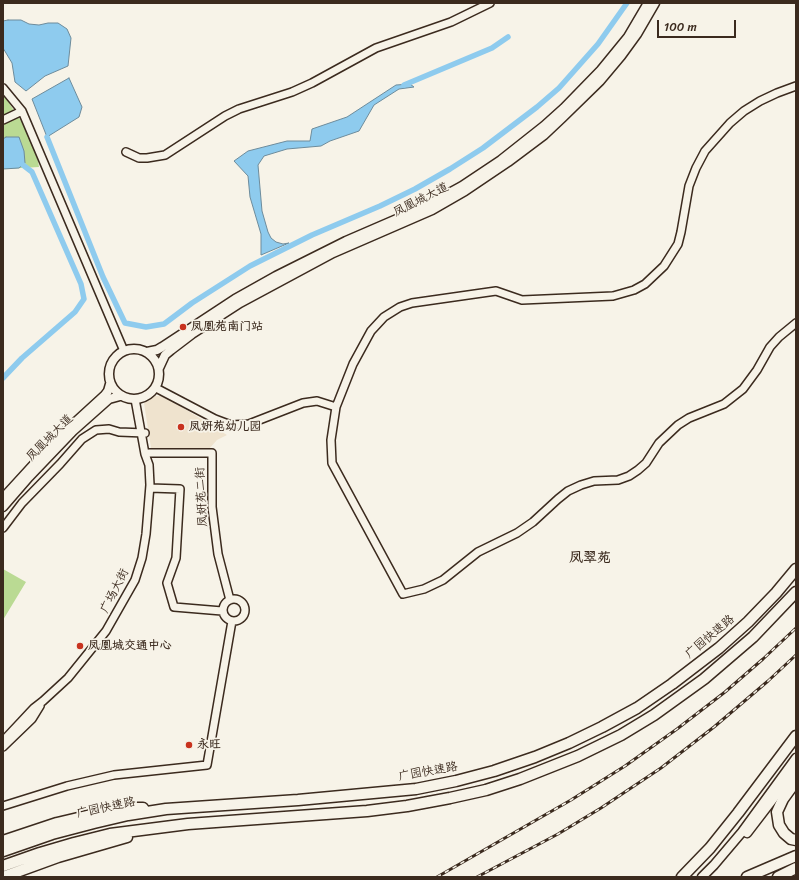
<!DOCTYPE html>
<meta charset="utf-8">
<style>
body{margin:0}
#map{position:relative;width:799px;height:880px;overflow:hidden;background:#f7f3e8;font-family:Sriracha,sans-serif}
canvas{display:block}
.frame{position:absolute;inset:0;border:4px solid #3b2a1e;pointer-events:none}
.scale{position:absolute;left:657px;top:20px;width:79px;height:18px;box-sizing:border-box;border:2px solid #3b2a1e;border-top:0;padding-left:5px;font-size:12px;line-height:14px;white-space:nowrap;color:#3b2a1e;-webkit-text-stroke:3px #f7f3e8;paint-order:stroke}
</style>
<div id="map">
<canvas width="799" height="880"></canvas>
<div class="frame"></div>
<div class="scale">100 m</div>
</div>
<script>
const context = document.querySelector('canvas').getContext('2d');
context.lineJoin = 'round';
function fill(path, color) { context.fillStyle = color; context.fill(path, 'evenodd'); }
const shape = rows => new Path2D(rows.map(r => 'M' + r).join(''));
function stroke(path, color, width, dash) { context.strokeStyle = color; context.lineWidth = width; context.lineCap = dash ? 'butt' : 'round'; context.setLineDash(dash || []); context.stroke(path); }
function write(font, color, halo, rows, align = 'center') {
  context.font = font + ' Sriracha,"LXGW WenKai TC",sans-serif'; context.lineWidth = 3.5; context.setLineDash([]); context.textBaseline = 'middle'; context.strokeStyle = halo; context.fillStyle = color; for (const [text, x, y, turn = 0] of rows) {
    context.save(); context.translate(x, y); context.rotate((+turn || 0) * Math.PI / 180); context.textAlign = isNaN(turn) ? turn : align; if (halo) context.strokeText(text, 0, 0); context.fillText(text, 0, 0); context.restore();
  }
}
fill(shape([
 [155,396,164,396,227,435,217,440,208,450,154,452,151,448,144,403]
]), '#efe3ce');
fill(shape([
 [3,94,25,127,38,161,39,167,3,169],
 [3,569,26,582,3,620]
]), '#bada93');
const water = shape([
 [8,20,21,20,29,24,39,25,48,23,58,23,67,29,71,38,68,66,45,76,26,91,15,82,12,63,3,48,3,21,8,20],
 [69,78,82,107,79,117,47,137,32,99,69,78],
 [410,84,414,87,399,89,374,105,359,131,330,141,321,146,287,149,264,156,258,165,262,211,268,232,271,238,276,242,283,244,289,243,261,255,261,234,250,197,248,176,234,161,248,151,287,141,310,141,312,129,347,117,396,85,410,84],
 [6,137,19,137,24,151,25,163,19,168,3,169,3,139,6,137]
]);
fill(water, '#8ecbee');
stroke(water, '#6d8b9b', 1);
stroke(shape([
 [404,85,492,48,508,37],
 [47,137,103,277,125,323,146,327,164,324,192,303,250,266,312,235,380,206,415,189,450,169,483,148,537,107,559,88,598,44,627,3],
 [3,378,22,358,75,312,84,299,81,284,32,172,23,165]
]), '#8ecbee', 5.5);
const minor = shape([
 [3,88,22,111,124,351],
 [3,120,22,111],
 [126,152,139,158,147,158,165,155,225,116,239,109,292,92,312,83,376,48,451,22,490,3],
 [156,388,215,419,231,425,249,424,303,403,317,401,336,407,331,440,332,463,403,594,424,589,443,580,478,552,517,533,533,522,558,499,568,491,581,485,594,481,618,480,629,476,638,470,646,463,659,443,678,425,689,418,724,404,743,389,757,370,770,347,779,337,796,323],
 [336,407,353,364,371,331,384,317,400,307,412,303,496,291,522,300,613,296,634,290,645,284,664,266,678,244,681,232,689,186,696,168,705,151,730,123,744,111,760,101,777,93,796,86],
 [149,453,212,453,212,507,218,554,230,600],
 [150,488,180,489,176,558,167,583,174,607,222,611],
 [3,528,22,503,60,464,82,439,96,430,109,429,119,432,145,433],
 '223 610a11 11 0 1 1 22 0a11 11 0 1 1-22 0Z',
 [3,741,34,708,43,701,68,678,106,631,135,580,142,558,146,534,150,485,149,465,145,454,135,399],
 [3,747,32,719,40,706],
 [3,806,67,786,114,775,207,765,232,621]
]);
const major = shape([
 '109 374a25 25 0 1 1 50 0a25 25 0 1 1-50 0Z',
 [147,352,157,350,162,347,235,299,276,276,346,241,420,209,462,186,501,160,544,126,564,108,601,70,628,37,648,3],
 [159,368,165,355,171,350,192,334,240,303,333,253,432,210,465,191,508,162,544,135,562,118,600,81,621,56,637,34,655,3],
 [3,498,58,438,105,395,108,391,110,384],
 [3,507,29,477,73,431,109,399,120,396],
 [747,833,796,769],
 [702,877,714,865,742,832,796,758]
]);
const highway = shape([
 [796,781,783,799,777,812,779,825,784,833,791,839,796,840],
 [3,841,57,823,95,814,126,808,143,808],
 [3,851,52,834,94,823,128,815,166,809,298,800,416,789,456,781,494,771,535,757,569,743,602,727,637,708,672,684,719,648,748,622,776,593,796,569],
 [3,866,40,853,74,843,110,834,188,824,367,811,407,806,450,798,486,790,520,779,578,756,621,735,654,715,704,679,753,637,796,592],
 [3,877,58,857,127,837],
 [682,877,710,848,738,813,796,736],
 [747,877,796,856],
 [778,877,796,868]
]);
stroke(minor, '#3b2a1e', 10);
stroke(major, '#3b2a1e', 11);
stroke(highway, '#3b2a1e', 13);
stroke(minor, '#f7f3e8', 7);
stroke(major, '#f7f3e8', 8);
stroke(highway, '#f7f3e8', 10);
const rail = shape([
 [437,877,571,800,625,766,677,729,725,692,763,659,796,628],
 [477,877,558,834,601,808,661,768,714,727,768,681,796,655]
]);
stroke(rail, '#3b2a1e', 3);
stroke(rail, '#f7f3e8', 1.5, [4.5]);
for (const [x, y, r, color] of [
 [183,327,4,"#c8321e"],
 [181,427,4,"#c8321e"],
 [80,646,4,"#c8321e"],
 [189,745,4,"#c8321e"]
]) { const dot = new Path2D(); dot.arc(x, y, r, 0, 2 * Math.PI); context.fillStyle = color; context.fill(dot); stroke(dot, '#f7f3e8', 1.5); }
write('12px', '#3b2a1e', '#f7f3e8', [
 ["凤凰城大道",421,200,-27],
 ["凤凰城大道",50,438,-45],
 ["凤妍苑二街",202,497,-93],
 ["广场大街",115,591,-63],
 ["广园快速路",710,637,-40],
 ["广园快速路",428,772,-10],
 ["广园快速路",106,808,-12]
]);
write('bold 12px', '#3b2a1e', '#f7f3e8', [
 ["凤凰苑南门站",191,327],
 ["凤妍苑幼儿园",189,427],
 ["凤凰城交通中心",88,646],
 ["永旺",197,745]
], 'left');
write('bold 14px', '#3b2a1e', '#f7f3e8', [
 ["凤翠苑",590,558]
]);
</script>
